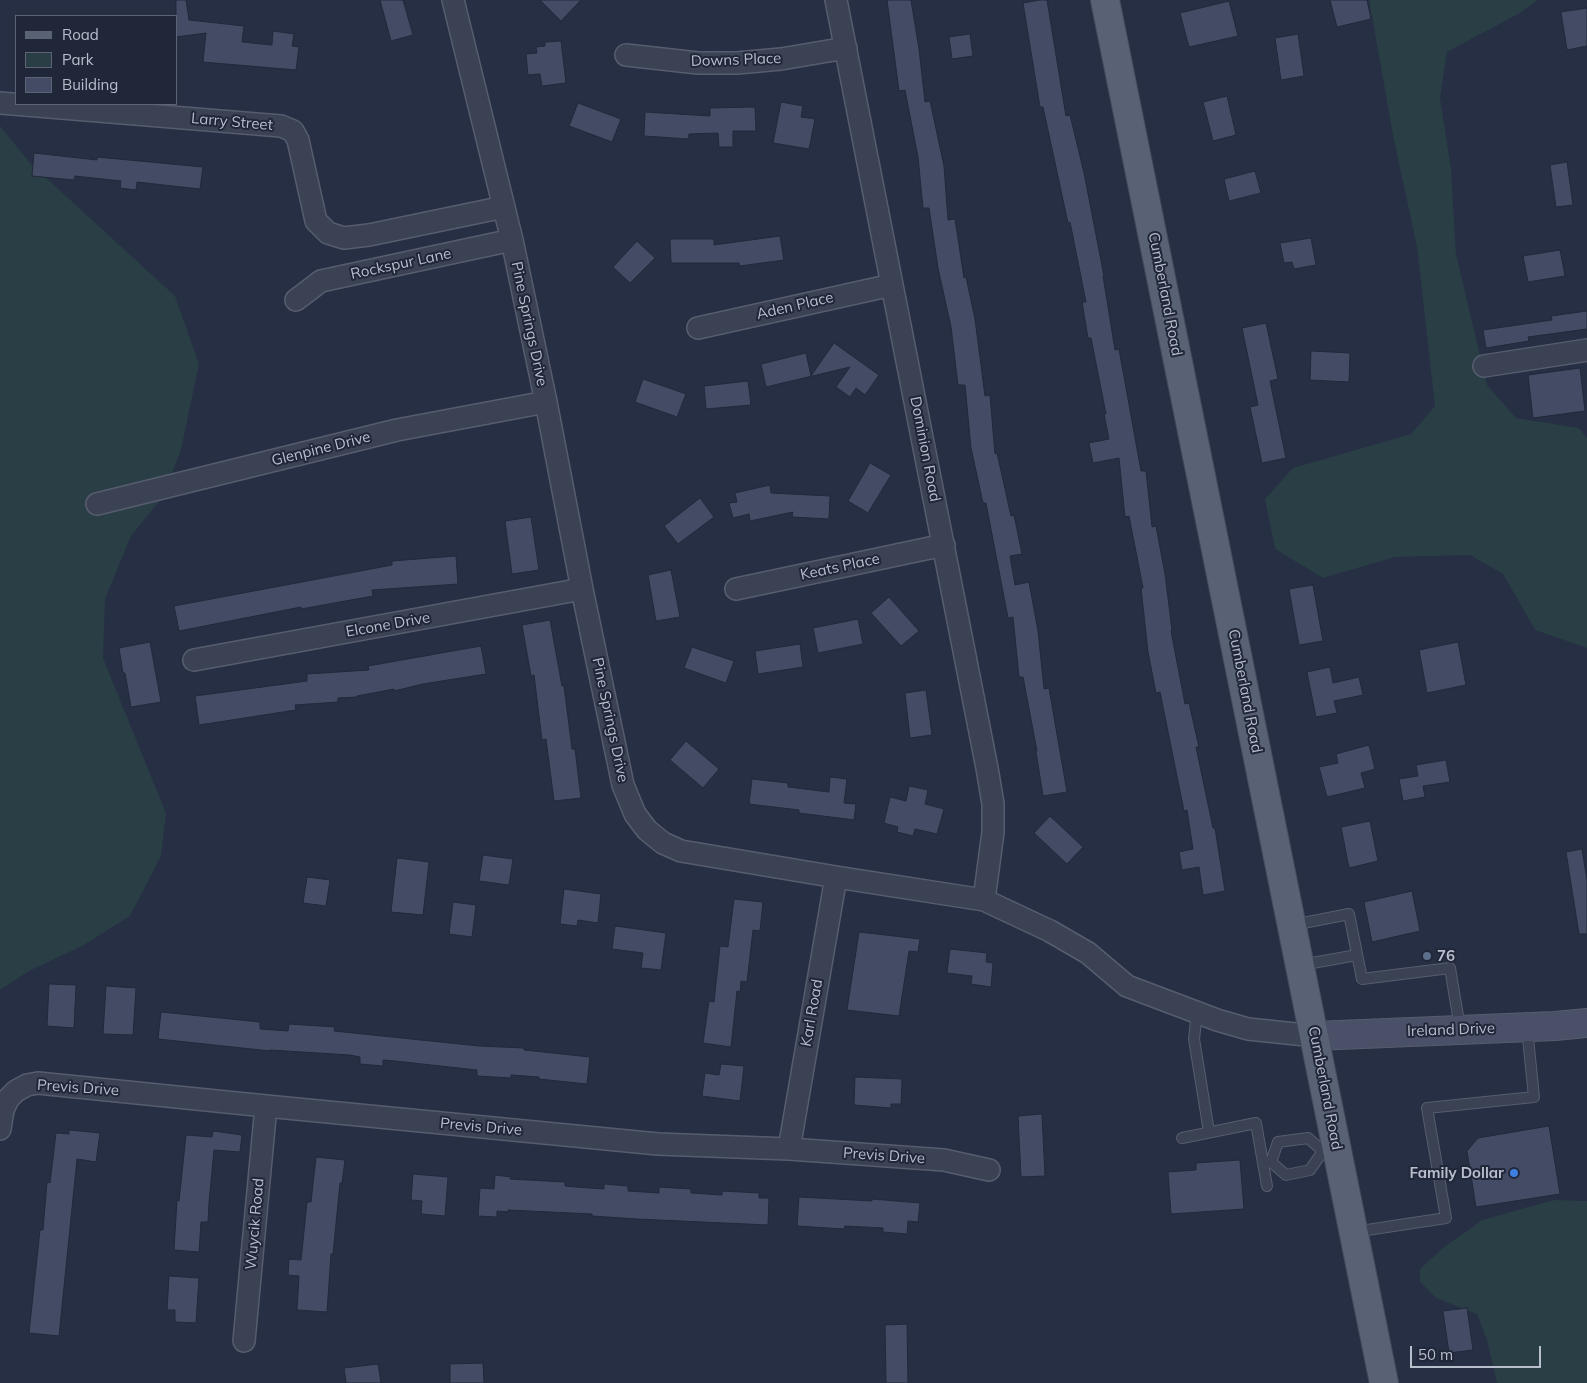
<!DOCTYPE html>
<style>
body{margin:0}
#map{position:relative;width:1587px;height:1383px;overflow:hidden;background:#262f44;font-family:Mulish,sans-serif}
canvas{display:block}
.legend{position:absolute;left:15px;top:15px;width:162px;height:90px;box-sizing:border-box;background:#202739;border:1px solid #5d6374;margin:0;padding:6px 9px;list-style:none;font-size:15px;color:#b9becd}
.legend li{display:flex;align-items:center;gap:10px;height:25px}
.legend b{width:25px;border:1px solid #5d6374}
.scale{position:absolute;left:1410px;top:1346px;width:131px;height:22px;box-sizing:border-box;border:2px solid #b9becd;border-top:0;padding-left:6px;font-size:15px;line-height:18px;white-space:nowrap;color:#b9becd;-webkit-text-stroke:4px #202739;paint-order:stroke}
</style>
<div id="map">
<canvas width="1587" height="1383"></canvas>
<ul class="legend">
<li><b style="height:6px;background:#596174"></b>Road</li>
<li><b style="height:14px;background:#293e45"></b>Park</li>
<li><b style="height:14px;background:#434c64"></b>Building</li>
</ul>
<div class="scale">50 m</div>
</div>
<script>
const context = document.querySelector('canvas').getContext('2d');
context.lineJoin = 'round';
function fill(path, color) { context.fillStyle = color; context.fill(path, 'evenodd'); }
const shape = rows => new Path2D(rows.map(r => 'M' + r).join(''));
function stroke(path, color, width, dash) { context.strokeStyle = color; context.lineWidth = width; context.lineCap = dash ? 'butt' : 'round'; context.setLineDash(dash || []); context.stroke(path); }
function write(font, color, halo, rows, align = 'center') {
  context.font = font + ' Mulish,sans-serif'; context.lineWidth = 4; context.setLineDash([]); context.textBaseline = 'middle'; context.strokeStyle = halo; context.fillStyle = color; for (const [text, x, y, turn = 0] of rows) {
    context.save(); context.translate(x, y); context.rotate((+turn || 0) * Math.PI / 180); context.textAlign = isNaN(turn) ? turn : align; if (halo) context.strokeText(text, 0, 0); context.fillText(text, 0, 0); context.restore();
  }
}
fill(shape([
 [1369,0,1538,0,1520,13,1447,52,1440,98,1451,169,1456,254,1487,385,1516,418,1579,428,1587,438,1587,648,1535,630,1503,574,1470,555,1395,557,1323,578,1275,549,1265,499,1293,468,1411,434,1435,406,1417,247,1393,135],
 [0,126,31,164,175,296,199,364,181,450,162,498,131,536,105,599,103,658,166,813,161,856,130,916,84,945,29,971,0,990],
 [1554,1200,1587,1201,1587,1383,1497,1383,1487,1340,1477,1314,1436,1298,1420,1282,1420,1269,1443,1248,1482,1220]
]), '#293e45');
const building = shape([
 [176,0,186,0,189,20,244,26,242,42,272,45,273,31,294,34,292,46,299,47,296,70,203,62,206,33,176,37,176,0],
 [380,0,403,0,413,35,391,41,380,0],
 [540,0,581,0,561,21,540,0],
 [887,0,911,0,919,49,925,102,930,101,944,166,948,220,955,219,964,278,966,277,975,319,985,396,990,395,995,454,997,453,1011,516,1014,515,1022,554,1010,556,1015,585,1029,582,1038,631,1044,689,1049,688,1067,792,1043,796,1036,752,1037,751,1023,677,1019,677,1013,617,1008,618,986,503,983,503,971,448,965,385,958,385,951,327,938,268,929,208,923,208,918,157,905,90,899,91,887,0],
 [1039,0,1047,0,1066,116,1070,115,1084,173,1104,276,1103,276,1115,350,1119,349,1141,471,1146,471,1152,527,1156,526,1165,574,1172,630,1171,631,1185,704,1189,703,1199,747,1196,747,1213,828,1215,828,1225,891,1203,895,1199,867,1182,870,1179,852,1193,849,1187,810,1184,811,1160,692,1156,693,1148,652,1141,588,1143,588,1129,516,1125,517,1119,458,1093,463,1089,443,1109,439,1104,414,1106,414,1091,338,1088,338,1082,302,1086,302,1070,222,1068,223,1043,107,1040,107,1023,3,1039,0],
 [1330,0,1367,0,1371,19,1337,27,1330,0],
 [1229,1,1238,36,1189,47,1180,13,1229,1],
 [1587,8,1587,46,1567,50,1561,12,1587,8],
 [970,34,973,56,952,59,949,37,970,34],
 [1298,34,1304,76,1281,80,1275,38,1298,34],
 [561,41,566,83,542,86,540,74,528,75,526,54,537,53,536,47,545,46,545,42,561,41],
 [1227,96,1236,135,1213,141,1203,102,1227,96],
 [781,102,803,106,801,117,815,119,809,149,773,143,781,102],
 [578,103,621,119,612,142,569,126,578,103],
 [755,107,756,131,733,131,733,147,719,147,718,133,689,134,688,139,644,136,645,112,710,116,710,108,755,107],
 [34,153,97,160,97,157,203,167,200,189,137,182,136,190,120,188,121,181,75,176,74,180,32,176,34,153],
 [1567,162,1573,205,1556,207,1550,165,1567,162],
 [1255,171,1261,193,1229,201,1224,179,1255,171],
 [780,236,784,260,740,266,739,263,671,263,670,239,714,239,714,245,780,236],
 [1311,238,1316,265,1294,269,1292,262,1284,263,1280,243,1311,238],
 [637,241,655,258,630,283,613,267,637,241],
 [1560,250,1565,276,1528,282,1523,256,1560,250],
 [1587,311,1587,329,1528,337,1529,341,1486,348,1483,330,1552,320,1551,316,1587,311],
 [1266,323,1278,379,1270,381,1286,458,1262,463,1250,407,1258,405,1242,328,1266,323],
 [834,343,879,375,865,395,856,388,850,397,836,387,850,367,766,387,761,364,806,353,811,376,834,343],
 [1311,351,1350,353,1349,382,1310,380,1311,351],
 [1580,368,1585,411,1533,418,1528,375,1580,368],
 [643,379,686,394,677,417,635,402,643,379],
 [748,381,751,405,706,409,704,386,748,381],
 [870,463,891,475,868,513,848,501,870,463],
 [770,485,771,493,830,496,829,519,792,517,793,512,750,521,749,514,733,518,729,503,737,502,735,493,770,485],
 [700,498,714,517,678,544,664,526,700,498],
 [531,517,539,570,512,574,505,521,531,517],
 [456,556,458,584,372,590,373,596,301,609,301,607,179,631,174,606,392,565,392,561,456,556],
 [671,570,680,617,656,621,648,575,671,570],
 [1313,585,1323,641,1299,645,1289,589,1313,585],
 [889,597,919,631,901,646,871,613,889,597],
 [858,619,863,644,818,653,813,628,858,619],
 [550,620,562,686,564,686,572,749,575,749,581,798,554,801,546,739,542,740,534,675,531,676,522,625,550,620],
 [150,642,161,702,131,707,125,673,123,673,119,648,150,642],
 [1458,642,1466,685,1427,693,1419,650,1458,642],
 [800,644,803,667,758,674,755,651,800,644],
 [481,646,486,674,423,684,394,691,394,689,357,696,357,697,338,698,338,702,295,705,296,710,199,725,195,696,307,681,307,674,369,670,368,666,481,646],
 [692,647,734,661,726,683,684,668,692,647],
 [1330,667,1333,683,1359,677,1363,695,1334,701,1337,713,1316,717,1307,672,1330,667],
 [926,690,932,735,910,738,905,693,926,690],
 [686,741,719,769,703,788,670,760,686,741],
 [1369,745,1375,769,1361,773,1365,788,1327,797,1319,767,1338,763,1336,754,1369,745],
 [1446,760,1450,782,1423,786,1425,797,1403,801,1399,779,1418,776,1416,765,1446,760],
 [830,777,847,779,844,803,856,804,854,820,799,813,799,810,749,804,752,779,788,783,788,787,829,792,830,777],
 [909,786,928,790,925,804,944,809,937,834,915,829,913,836,897,832,898,827,884,823,890,797,906,801,909,786],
 [1050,816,1083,847,1067,864,1034,833,1050,816],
 [1370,821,1378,861,1349,868,1341,827,1370,821],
 [1582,849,1587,880,1587,934,1579,934,1566,852,1582,849],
 [483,855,513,859,509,885,479,881,483,855],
 [397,858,429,862,423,915,391,912,397,858],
 [307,877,330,880,326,906,303,903,307,877],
 [564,889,601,894,598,923,578,920,577,926,560,924,564,889],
 [1412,891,1420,931,1372,942,1364,902,1412,891],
 [734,899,763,902,760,931,753,930,747,982,741,981,740,992,737,991,731,1047,703,1043,709,1001,714,1002,720,946,728,947,734,899],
 [453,902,476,905,472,937,449,934,453,902],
 [615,926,666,933,661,970,641,968,643,953,612,949,615,926],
 [859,932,920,939,918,952,909,951,899,1016,847,1010,859,932],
 [950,949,987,953,986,962,993,963,991,987,971,984,972,976,947,973,950,949],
 [49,984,76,985,74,1028,47,1026,49,984],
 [106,986,136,988,133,1035,103,1034,106,986],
 [161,1012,260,1022,260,1029,288,1031,289,1024,335,1027,334,1031,479,1046,524,1048,524,1050,590,1057,587,1084,539,1079,539,1077,511,1075,511,1078,477,1076,477,1070,395,1061,383,1060,383,1066,360,1064,360,1057,350,1055,270,1050,270,1051,158,1039,161,1012],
 [721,1064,744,1066,740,1101,702,1096,705,1073,719,1075,721,1064],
 [855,1077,902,1079,901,1104,891,1104,891,1108,854,1105,855,1077],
 [1042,1114,1045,1176,1021,1177,1018,1116,1042,1114],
 [1549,1126,1560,1194,1476,1207,1467,1151,1478,1138,1549,1126],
 [69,1130,100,1133,96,1162,77,1159,59,1336,29,1333,40,1230,43,1230,47,1182,50,1183,56,1133,69,1134,69,1130],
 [213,1131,242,1135,240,1152,214,1150,209,1203,208,1222,201,1222,199,1252,174,1250,177,1200,179,1201,186,1135,212,1137,213,1131],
 [316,1157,345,1160,342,1183,340,1183,333,1254,331,1254,327,1312,297,1310,299,1276,288,1275,289,1259,301,1260,307,1202,311,1202,316,1157],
 [1240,1160,1244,1209,1171,1214,1168,1172,1196,1170,1196,1163,1240,1160],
 [413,1174,448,1177,445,1216,421,1214,422,1201,411,1200,413,1174],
 [495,1175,511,1177,510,1179,565,1182,565,1186,576,1187,604,1189,604,1184,628,1186,628,1191,659,1193,659,1187,691,1189,691,1193,722,1195,722,1191,759,1193,759,1198,769,1198,768,1225,637,1219,592,1216,592,1214,508,1210,508,1212,497,1211,497,1217,478,1216,480,1188,494,1189,495,1175],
 [799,1197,872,1201,872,1199,920,1203,918,1222,908,1221,907,1234,883,1232,883,1228,845,1226,844,1229,797,1226,799,1197],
 [169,1276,199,1278,196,1323,175,1322,175,1310,167,1310,169,1276],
 [1467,1308,1473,1350,1449,1353,1443,1311,1467,1308],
 [907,1324,908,1383,886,1383,885,1325,907,1324],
 [483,1363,484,1383,450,1383,450,1364,483,1363],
 [378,1364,381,1383,346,1383,344,1368,378,1364]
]);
fill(building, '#434c64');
stroke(building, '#22293b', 1);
const lane = shape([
 [1293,925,1349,914,1362,979,1450,968,1460,1028],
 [1301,965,1357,955],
 [1197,1012,1194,1039,1209,1132],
 [1182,1138,1256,1123,1267,1186],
 [1271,1162,1286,1175,1310,1170,1323,1151,1335,1149],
 [1271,1162,1278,1142,1308,1138,1323,1151],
 [1354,1232,1446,1218,1427,1108,1534,1097,1527,1028]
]);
const street = shape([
 [453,0,512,240,546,402,582,589,623,785,635,814,647,830,663,843,681,851,836,877,984,900,1050,931,1088,953,1127,986,1217,1020,1248,1029,1315,1036],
 [836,0,987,768,993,804,993,832,984,900],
 [626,55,698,63,737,63,781,59,846,48],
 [0,103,281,126,293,131,298,140,316,221,328,233,344,238,369,235,504,207],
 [296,300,321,281,512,240],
 [698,328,892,285],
 [1484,366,1587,350],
 [97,504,397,430,546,402],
 [736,589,944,545],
 [194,660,582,589],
 [0,1129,3,1110,8,1099,16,1091,27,1085,38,1083,266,1106,658,1144,789,1149,944,1160,989,1170],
 [789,1149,836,877],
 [244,1341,266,1106]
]);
const secondary = shape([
 [1315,1036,1555,1026,1587,1023]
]);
const primary = shape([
 [1105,0,1384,1383]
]);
stroke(lane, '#575d6e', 12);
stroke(street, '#575d6e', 24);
stroke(secondary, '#575d6e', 30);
stroke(primary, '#454b5d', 30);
stroke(lane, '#3b4254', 10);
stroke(street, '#3b4254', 21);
stroke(secondary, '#495067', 28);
stroke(primary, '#596174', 28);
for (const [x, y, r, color] of [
 [1427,956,5,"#5c6f8a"],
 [1514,1173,5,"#3f7fe0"]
]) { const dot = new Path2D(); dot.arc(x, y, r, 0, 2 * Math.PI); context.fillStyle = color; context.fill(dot); stroke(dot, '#202739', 2); }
write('15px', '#b9becd', '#202739', [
 ["Downs Place",736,60,-2],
 ["Larry Street",232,122,5],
 ["Rockspur Lane",401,264,-12],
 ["Cumberland Road",1165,294,79],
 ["Aden Place",795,306,-13],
 ["Pine Springs Drive",529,324,78],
 ["Glenpine Drive",321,449,-14],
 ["Dominion Road",925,449,79],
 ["Keats Place",840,567,-12],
 ["Elcone Drive",388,625,-10],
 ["Cumberland Road",1245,691,79],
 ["Pine Springs Drive",610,720,78],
 ["Karl Road",812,1013,-80],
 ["Ireland Drive",1451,1030,-2],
 ["Previs Drive",78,1088,4],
 ["Cumberland Road",1325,1088,79],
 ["Previs Drive",481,1127,5],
 ["Previs Drive",884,1156,4],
 ["Wuycik Road",255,1224,-85]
]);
write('bold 15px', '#b9becd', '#202739', [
 ["76",1437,956],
 ["Family Dollar",1504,1173,"right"]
], 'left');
</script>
